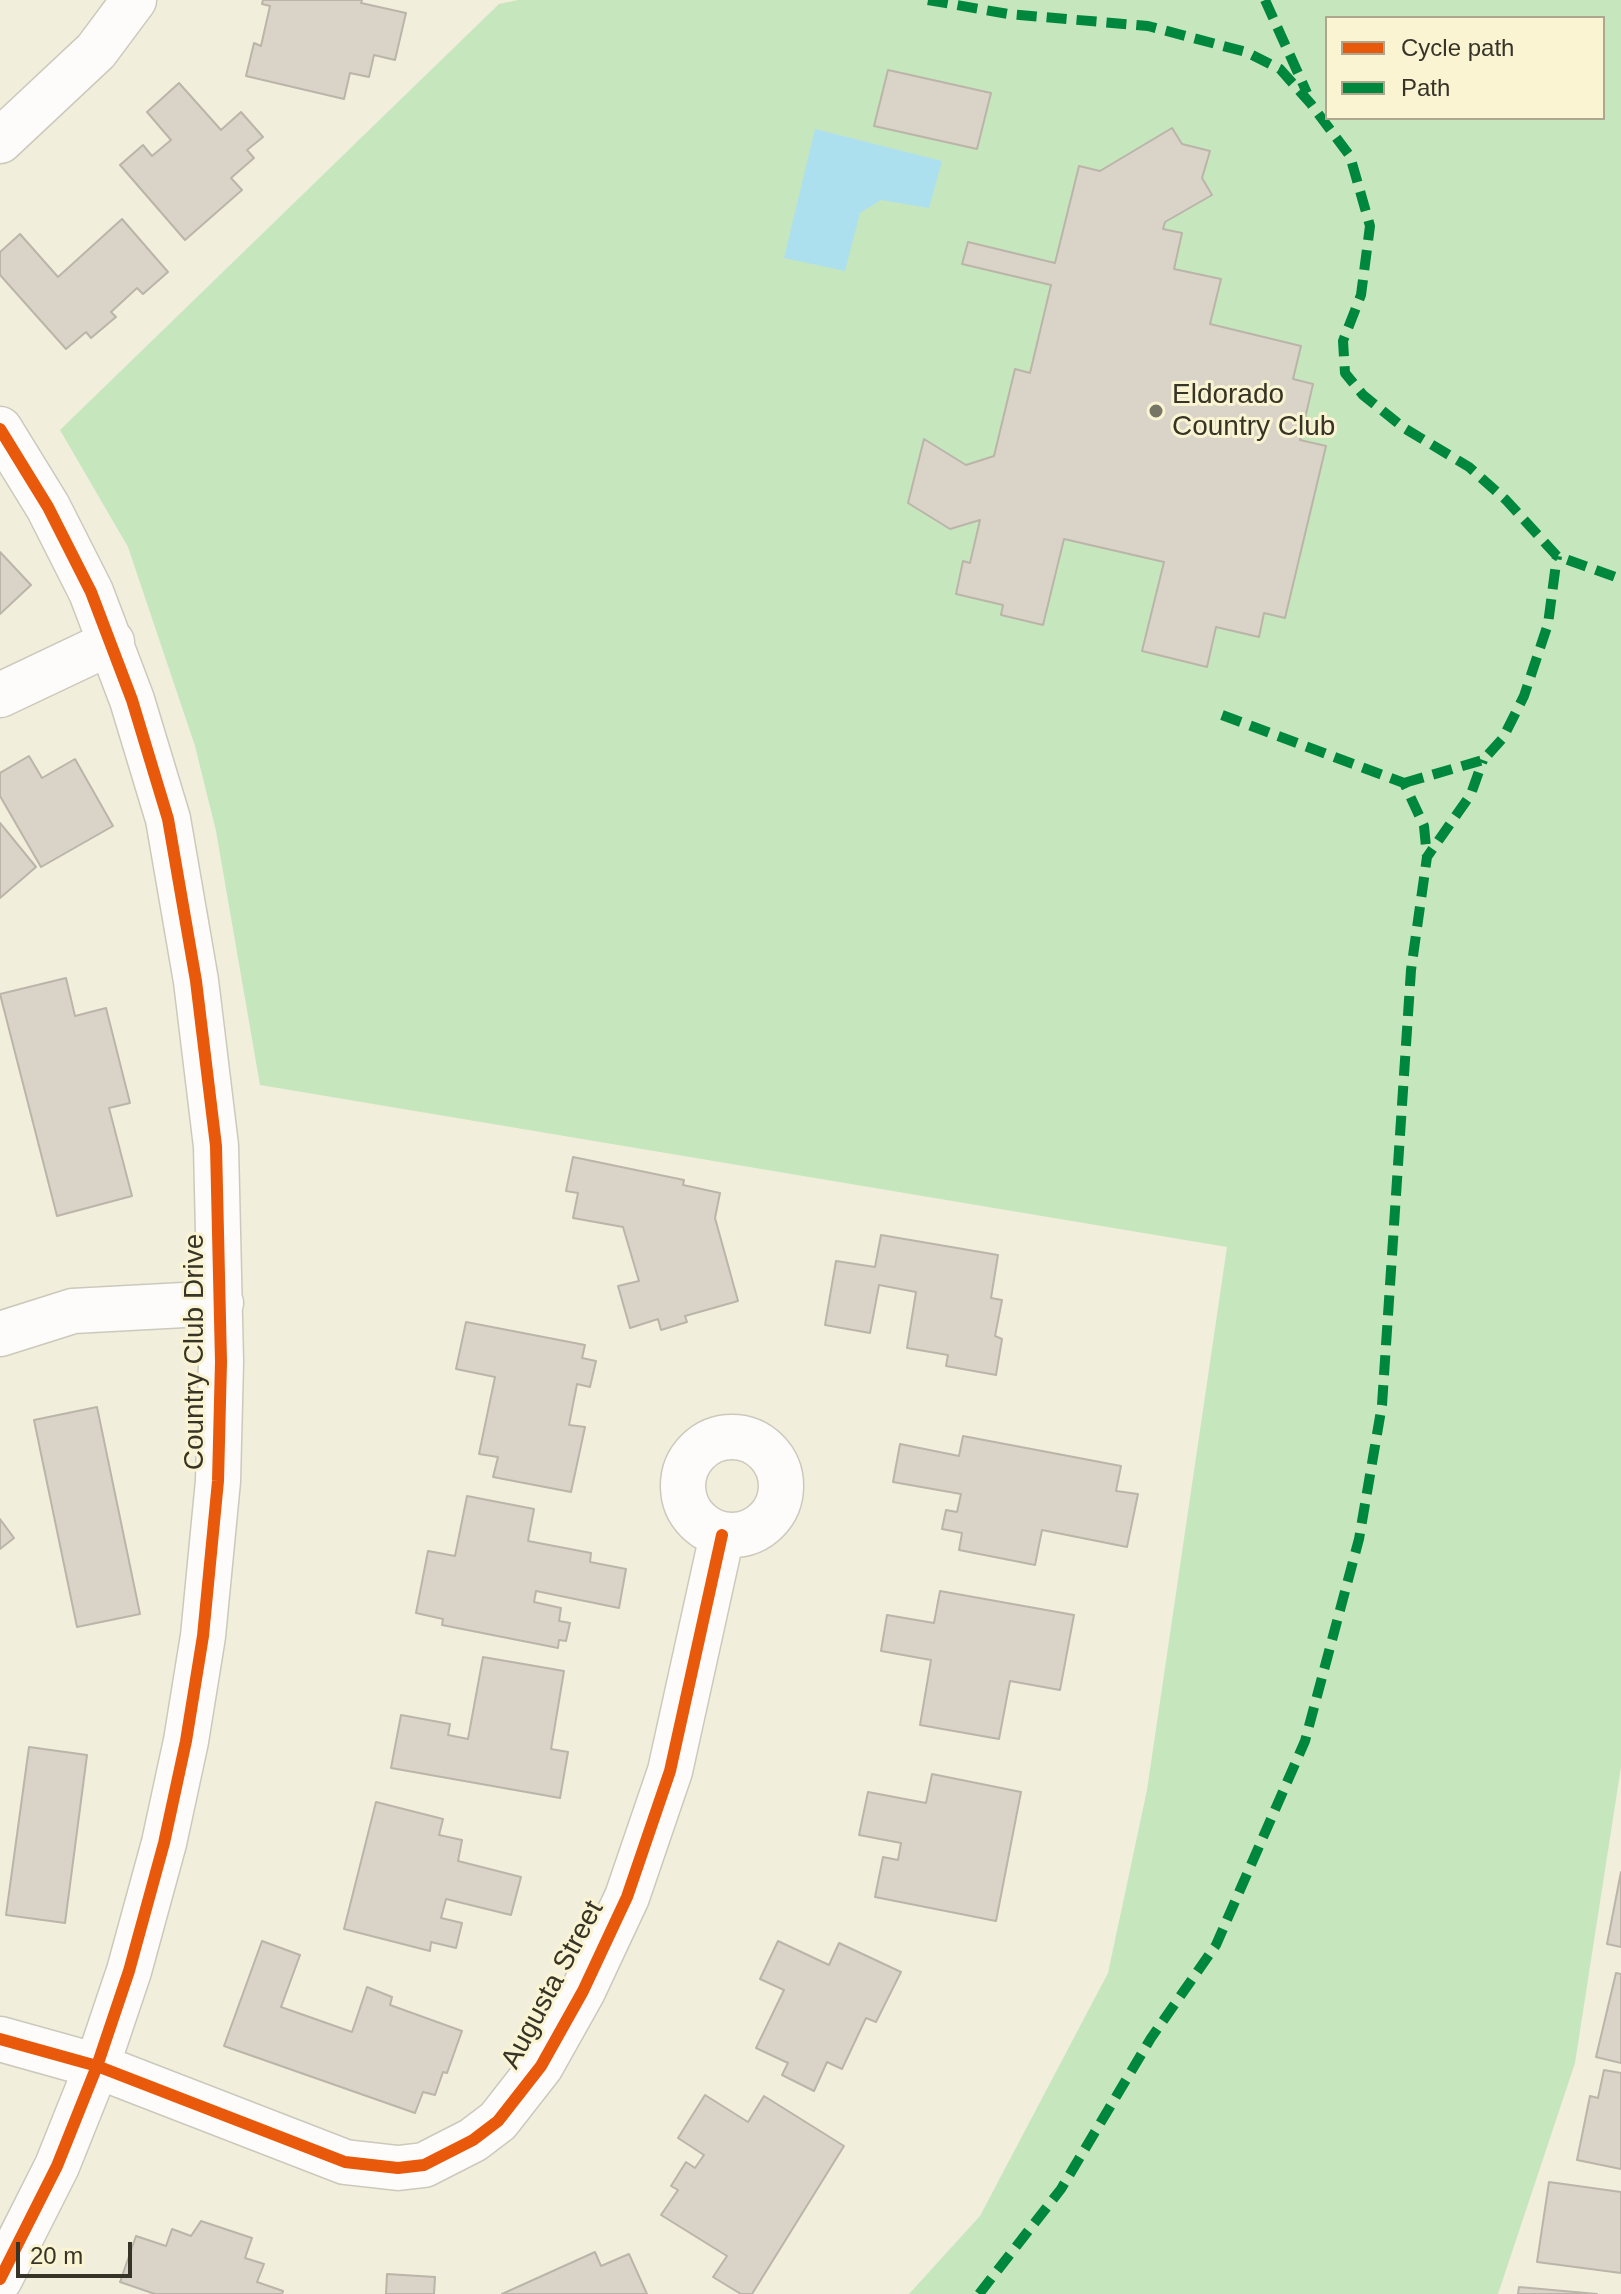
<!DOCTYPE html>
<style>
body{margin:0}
#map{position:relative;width:1621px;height:2294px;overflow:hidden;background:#f1eedc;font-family:Helvetica,sans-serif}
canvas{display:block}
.legend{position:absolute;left:1325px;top:16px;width:280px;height:104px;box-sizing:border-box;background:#faf4d3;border:2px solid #aca78e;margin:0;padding:10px 14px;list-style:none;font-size:24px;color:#363427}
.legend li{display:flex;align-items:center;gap:16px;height:40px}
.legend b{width:40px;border:2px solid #aca78e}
.scale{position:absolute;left:16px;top:2242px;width:116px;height:36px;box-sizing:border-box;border:4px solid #363427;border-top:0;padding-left:10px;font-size:24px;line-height:28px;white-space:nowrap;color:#363427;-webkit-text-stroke:6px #faf4d3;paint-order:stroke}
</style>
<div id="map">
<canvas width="1621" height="2294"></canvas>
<ul class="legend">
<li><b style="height:10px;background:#e8590c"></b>Cycle path</li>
<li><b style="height:10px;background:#00873e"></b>Path</li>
</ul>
<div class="scale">20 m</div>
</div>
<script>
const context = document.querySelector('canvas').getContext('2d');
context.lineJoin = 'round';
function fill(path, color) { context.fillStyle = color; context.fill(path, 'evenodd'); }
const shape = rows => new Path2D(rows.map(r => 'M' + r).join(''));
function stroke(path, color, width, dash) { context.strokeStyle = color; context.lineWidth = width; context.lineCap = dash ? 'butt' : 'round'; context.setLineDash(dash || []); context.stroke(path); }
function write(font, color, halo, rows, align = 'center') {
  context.font = font + ' Helvetica,sans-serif'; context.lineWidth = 6; context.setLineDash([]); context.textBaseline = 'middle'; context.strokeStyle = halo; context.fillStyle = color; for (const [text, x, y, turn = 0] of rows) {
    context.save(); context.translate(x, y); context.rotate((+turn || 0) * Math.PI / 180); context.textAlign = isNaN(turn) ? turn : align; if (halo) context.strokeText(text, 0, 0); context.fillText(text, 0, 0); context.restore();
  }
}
fill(shape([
 [518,0,1621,0,1621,1767,1575,2063,1498,2294,909,2294,980,2216,1108,1973,1147,1790,1227,1247,260,1085,216,831,195,746,128,547,60,430,499,4],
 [1327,18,1603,18,1603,118,1327,118]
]), '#c6e6be');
fill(shape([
 [815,129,942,161,929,208,881,200,860,213,845,271,784,258]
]), '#ace0ee');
const building = shape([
 [263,0,362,0,361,3,406,13,395,60,374,55,369,77,350,73,344,99,246,76,254,43,261,46,270,6,262,4,263,0],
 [888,70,991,93,977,149,874,126,888,70],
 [179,83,221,130,241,112,263,137,247,150,254,158,231,178,242,190,185,240,120,165,143,145,152,156,171,140,147,112,179,83],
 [1172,128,1182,144,1210,151,1202,178,1212,195,1165,222,1163,229,1182,233,1174,269,1221,279,1210,324,1301,346,1293,379,1313,384,1300,440,1326,446,1285,618,1264,613,1259,637,1216,627,1207,667,1142,651,1164,562,1064,539,1043,625,1001,615,1003,605,956,594,963,561,970,563,980,520,950,529,908,503,924,439,966,465,994,456,1015,369,1030,373,1051,285,962,264,968,242,1055,263,1079,166,1100,171,1172,128],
 [122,219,168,272,143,294,137,288,111,312,116,317,91,338,86,332,66,349,0,275,0,252,20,234,58,277,122,219],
 [0,552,31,585,0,614,0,552],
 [29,756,42,778,75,759,113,826,41,867,0,796,0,773,29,756],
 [0,823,36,867,0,898,0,823],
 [66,978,75,1016,106,1008,130,1103,109,1108,132,1196,57,1216,0,994,66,978],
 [573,1157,684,1180,683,1185,720,1193,715,1218,738,1301,685,1316,687,1322,661,1330,658,1319,630,1328,618,1286,639,1281,623,1227,573,1218,578,1193,566,1191,573,1157],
 [881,1235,998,1255,991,1298,1002,1300,995,1336,1002,1339,996,1375,946,1366,948,1355,907,1348,916,1292,879,1285,870,1333,825,1325,836,1261,875,1267,881,1235],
 [466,1322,585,1345,582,1358,596,1361,590,1387,577,1384,569,1425,585,1427,571,1492,493,1477,498,1457,479,1454,495,1377,456,1369,466,1322],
 [97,1407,140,1614,77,1627,34,1420,97,1407],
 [963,1436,1121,1466,1116,1491,1138,1494,1127,1547,1042,1530,1035,1565,959,1550,962,1533,942,1529,946,1510,957,1512,961,1494,893,1482,900,1444,959,1456,963,1436],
 [467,1496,534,1509,528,1541,591,1553,590,1562,626,1569,619,1608,536,1591,534,1602,561,1608,559,1621,570,1623,566,1641,559,1640,558,1648,442,1625,443,1619,416,1613,428,1551,455,1556,467,1496],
 [0,1519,14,1538,0,1549,0,1519],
 [940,1591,1074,1615,1060,1690,1010,1681,999,1739,920,1725,931,1660,881,1651,887,1615,934,1623,940,1591],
 [483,1657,564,1671,551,1749,568,1752,560,1798,391,1768,401,1715,450,1724,448,1735,468,1739,483,1657],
 [29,1747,87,1755,65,1923,6,1915,29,1747],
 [932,1774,1021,1792,996,1921,875,1897,883,1857,898,1860,901,1843,859,1835,868,1792,926,1803,932,1774],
 [376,1802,443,1819,439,1835,462,1840,458,1861,521,1877,511,1915,446,1899,441,1918,462,1923,456,1948,431,1942,430,1951,344,1929,376,1802],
 [1621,1872,1621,1947,1607,1944,1621,1872],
 [262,1941,300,1955,281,2007,352,2032,367,1987,392,1997,390,2005,462,2031,447,2073,443,2072,435,2095,423,2092,415,2113,224,2046,262,1941],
 [778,1941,829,1965,839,1943,901,1972,876,2022,866,2018,842,2069,827,2062,814,2091,782,2075,788,2063,756,2048,784,1990,760,1979,778,1941],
 [1616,1973,1621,1974,1621,2063,1596,2057,1616,1973],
 [1604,2070,1621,2073,1621,2169,1577,2160,1590,2096,1598,2098,1604,2070],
 [705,2095,748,2122,764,2096,844,2146,752,2294,741,2294,713,2277,727,2256,661,2215,678,2190,671,2186,686,2162,695,2168,704,2155,678,2138,705,2095],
 [1549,2182,1621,2192,1621,2273,1537,2262,1549,2182],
 [201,2221,252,2238,245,2258,264,2264,257,2282,283,2291,282,2294,155,2294,120,2282,136,2236,166,2246,172,2229,191,2236,201,2221],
 [595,2252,601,2266,629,2254,647,2294,502,2294,595,2252],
 [387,2274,435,2277,434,2294,386,2294,387,2274],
 [1519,2287,1597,2294,1518,2294,1519,2287]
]);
fill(building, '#dad4c8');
stroke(building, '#bbb4a9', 2);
const minor = shape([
 [0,141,96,51,134,0],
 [0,429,48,507,91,592,132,700,168,819,196,981,216,1146,221,1362,218,1481,203,1636,186,1741,164,1843,129,1971,97,2066,57,2166,0,2279],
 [0,695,112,642],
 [0,1334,73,1311,221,1303],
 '683 1486a49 49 0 1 1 98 0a49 49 0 1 1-98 0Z',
 [0,2039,97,2066,345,2162,398,2168,424,2165,473,2140,498,2121,541,2066,583,1991,627,1897,670,1771,722,1535]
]);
stroke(minor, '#ccc9bc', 47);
stroke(minor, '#fdfcfa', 44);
stroke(shape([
 [928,0,1008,14,1148,26,1246,52,1280,69,1311,104,1350,156,1370,226,1361,295,1343,341,1345,373,1363,395,1404,428,1469,467,1506,500,1557,556,1621,579],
 [1265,0,1307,93],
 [1222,715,1404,783,1424,826,1427,857],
 [1404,783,1483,760,1503,738,1524,696,1548,624,1557,556],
 [979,2294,1061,2189,1151,2038,1216,1945,1305,1741,1359,1539,1382,1405,1411,970,1427,857,1471,794,1483,760]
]), '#00873e', 10, [20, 10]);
stroke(shape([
 [0,429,48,507,91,592,132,700,168,819,196,981,216,1146,221,1362,218,1481,203,1636,186,1741,164,1843,129,1971,97,2066,57,2166,0,2279],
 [0,2039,97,2066,345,2162,398,2168,424,2165,473,2140,498,2121,541,2066,583,1991,627,1897,670,1771,722,1535]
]), '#e8590c', 12);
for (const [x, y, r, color] of [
 [1156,411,8,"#777566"]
]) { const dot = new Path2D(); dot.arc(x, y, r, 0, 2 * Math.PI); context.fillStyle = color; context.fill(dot); stroke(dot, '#faf4d3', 3); }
write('28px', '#363427', '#faf4d3', [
 ["Eldorado",1172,395],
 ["Country Club",1172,427]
], 'left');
write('28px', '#363427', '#faf4d3', [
 ["Country Club Drive",195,1352,-90],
 ["Augusta Street",553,1985,-62]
]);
</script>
